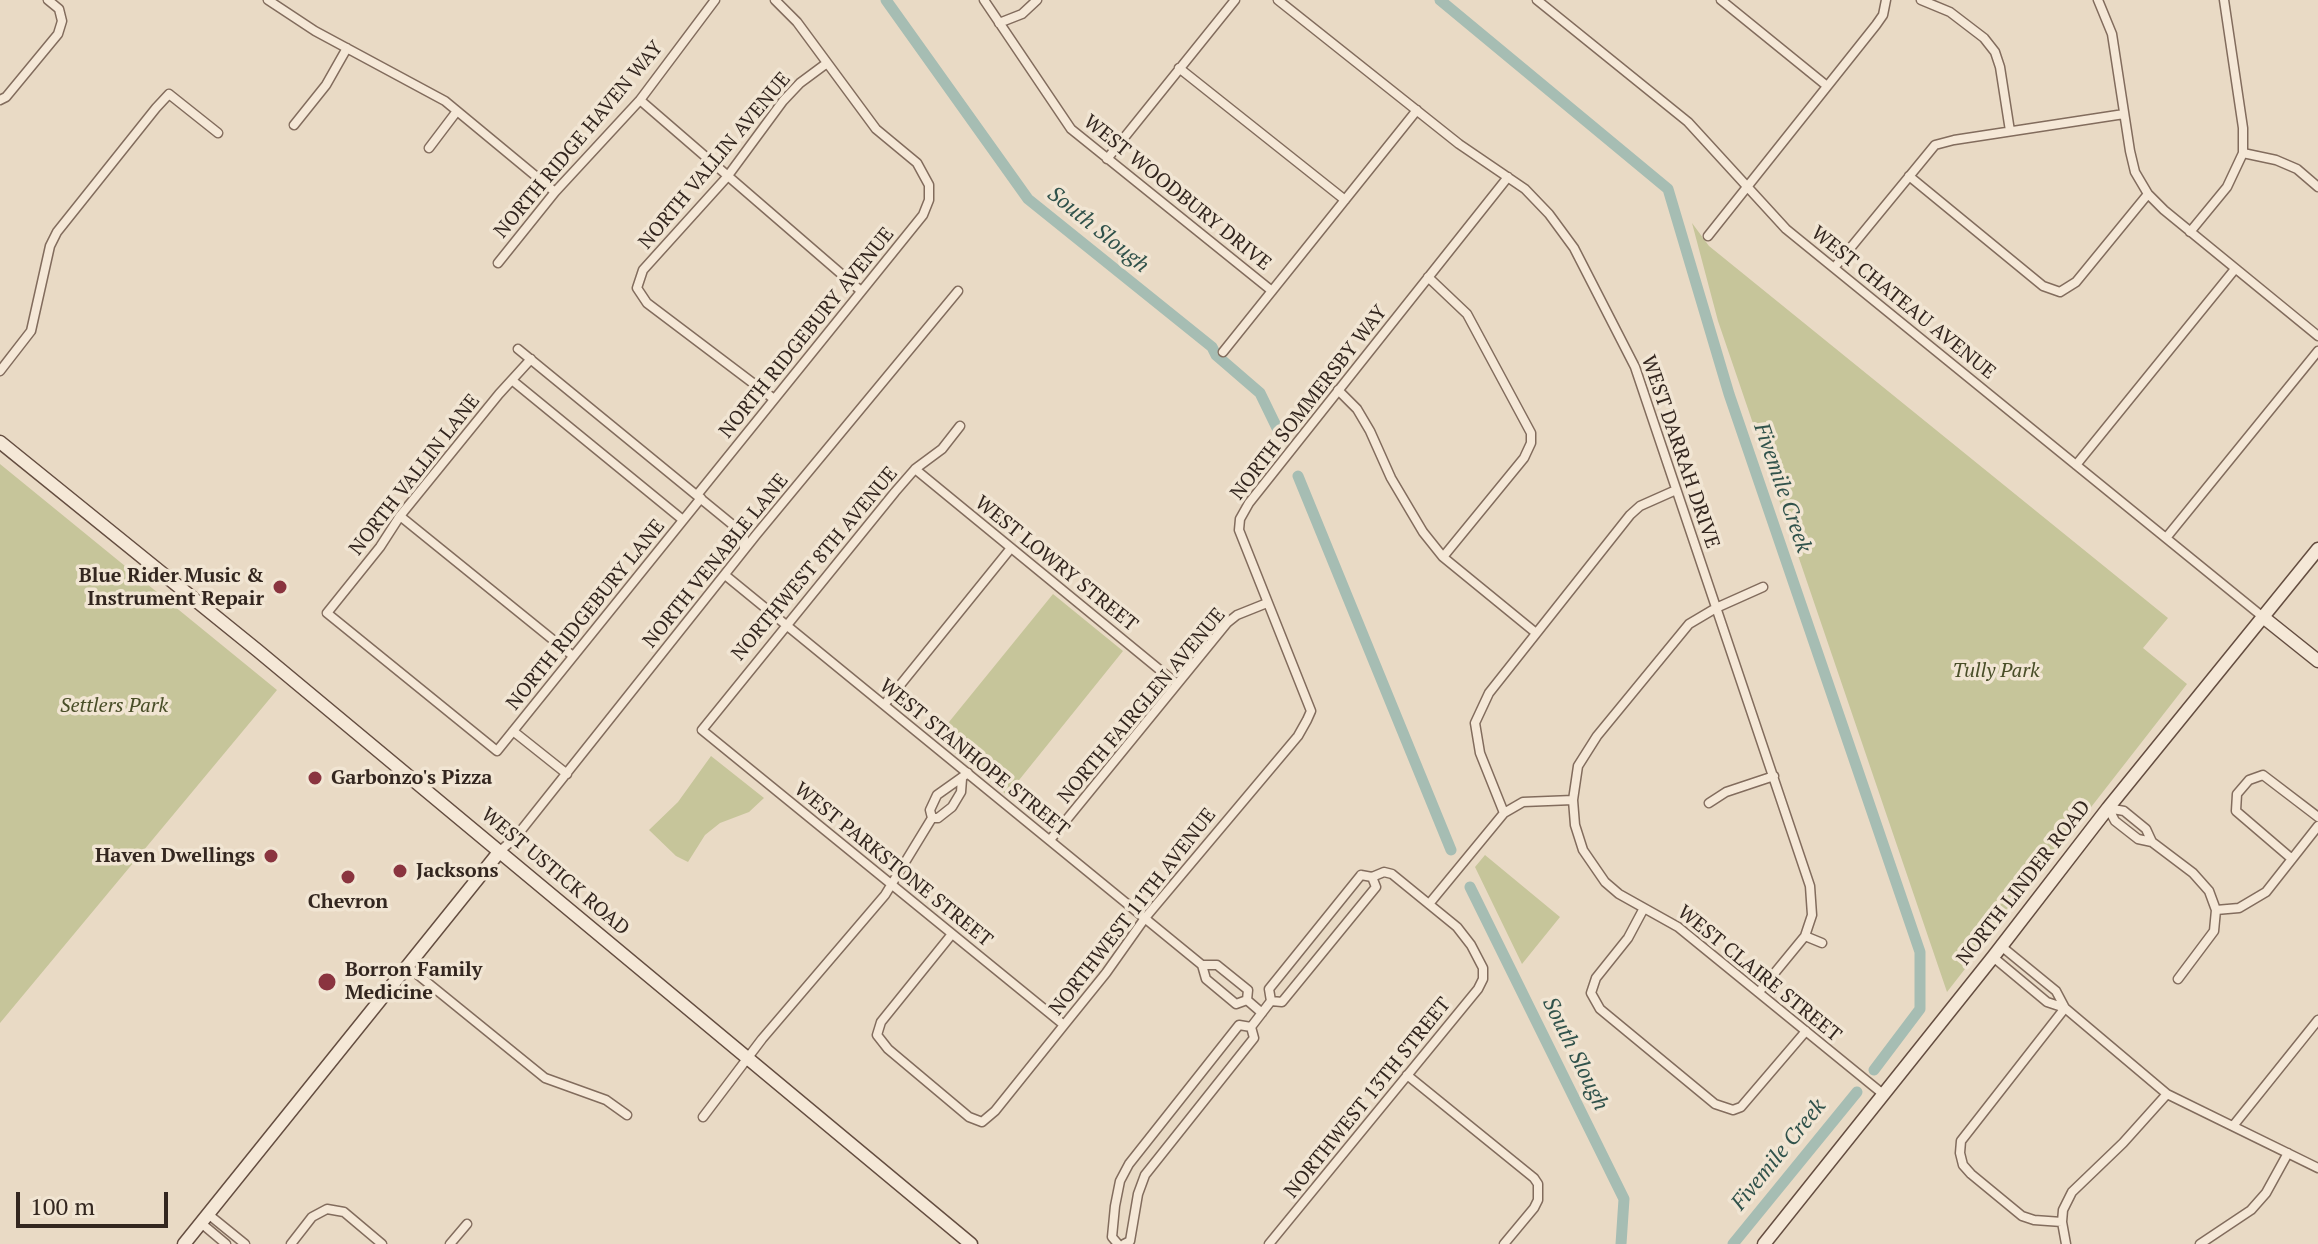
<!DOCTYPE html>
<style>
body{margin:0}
#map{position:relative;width:2318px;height:1244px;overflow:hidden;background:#e9dac5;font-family:"PT Serif",serif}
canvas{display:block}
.scale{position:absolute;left:16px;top:1192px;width:152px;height:36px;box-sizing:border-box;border:4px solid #33261f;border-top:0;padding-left:10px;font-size:24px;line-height:28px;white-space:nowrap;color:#33261f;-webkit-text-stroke:6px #f1e5d3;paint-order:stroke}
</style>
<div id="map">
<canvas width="2318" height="1244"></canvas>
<div class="scale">100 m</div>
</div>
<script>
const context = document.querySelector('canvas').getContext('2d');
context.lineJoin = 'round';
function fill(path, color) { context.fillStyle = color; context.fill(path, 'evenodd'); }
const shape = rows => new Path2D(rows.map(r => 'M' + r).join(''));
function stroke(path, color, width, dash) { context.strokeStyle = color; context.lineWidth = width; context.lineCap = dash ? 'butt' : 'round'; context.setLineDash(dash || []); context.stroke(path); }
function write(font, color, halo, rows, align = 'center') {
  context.font = font + ' "PT Serif",serif'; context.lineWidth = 7; context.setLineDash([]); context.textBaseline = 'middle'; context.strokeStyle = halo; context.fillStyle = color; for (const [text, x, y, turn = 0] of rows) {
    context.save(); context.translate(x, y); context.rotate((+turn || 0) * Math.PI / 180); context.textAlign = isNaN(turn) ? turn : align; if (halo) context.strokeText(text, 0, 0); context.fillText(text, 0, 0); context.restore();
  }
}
fill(shape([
 [1692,223,1709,246,2168,618,2143,648,2187,684,1947,992,1718,321],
 [0,464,277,690,0,1023],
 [1053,594,1123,651,1007,795,936,738],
 [711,756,764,798,749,812,720,823,705,835,688,862,676,856,649,830,678,802],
 [1485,855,1560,917,1522,964,1475,867]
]), '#c6c59a');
stroke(shape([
 [886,0,1028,199,1212,347,1216,355,1260,393,1279,432],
 [1440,0,1668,189,1729,394,1920,952,1920,1009,1874,1070],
 [1298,476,1451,850],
 [1470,887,1624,1199,1621,1244],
 [1733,1244,1857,1092]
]), '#a6bdb3', 11);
const street = shape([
 [268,0,315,31,445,101,555,192],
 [984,0,1071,129,1272,291],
 [1278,0,1459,144,1525,189,1549,214,1574,248,1635,367,1810,886,1812,915,1805,936,1759,992],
 [1537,0,1688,122,1786,229,2263,617],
 [1721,0,1827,86],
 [1921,0,1950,12,1984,38,1995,52,2000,67,2010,131],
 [2098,0,2112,34,2130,151,2135,172,2148,194,2164,210,2318,336],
 [999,23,1022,14,1037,0],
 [1179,68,1345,200],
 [0,100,6,97,58,34,62,21,59,9,48,0],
 [640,100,861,291],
 [294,125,326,85,347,48],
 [429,148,457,111],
 [2243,153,2276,160,2297,169,2318,187],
 [1107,159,1235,0],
 [1909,176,2043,286,2060,292,2076,282,2148,194],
 [2190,232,2227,187,2243,153,2243,128,2224,0],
 [1708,236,1876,25,1883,15,1886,0],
 [498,263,555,192,640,100,715,0],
 [1834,268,1935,145,1954,140,2124,114],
 [1428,277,1467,314,1531,433,1531,443,1524,458,1443,557],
 [518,349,739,530,744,538,744,549],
 [1223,352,1417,110],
 [531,359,499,394,400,516,380,547,327,613,497,751,701,498],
 [0,371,31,331,50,246,57,232,156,108,169,94,218,133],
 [513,381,683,520],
 [1338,390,1357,409,1370,431,1391,478,1423,532,1443,557,1536,633],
 [774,399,647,303,637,288,643,270,727,177,783,101,800,83,827,63],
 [960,426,942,449,915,469,895,492,702,730,1064,1025],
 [2076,465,2235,269],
 [915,469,1177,684],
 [697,495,923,215,929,200,929,185,917,163,876,129,797,22,775,0],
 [400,516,573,656],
 [2166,538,2318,351],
 [725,575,1202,965],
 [1763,587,1716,608,1689,624,1597,736,1578,766,1573,800,1575,825,1583,850,1605,882,1619,894,1678,927,1883,1094],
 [884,705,1011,548],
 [513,731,567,774],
 [1709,803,1726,792,1774,776],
 [2108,808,2124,811,2146,829,2152,842,2138,839,2115,821,2108,808],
 [1504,813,1480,753,1475,723,1489,693,1630,515,1640,506,1676,490],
 [932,818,938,818,952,807,961,792,962,779],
 [1050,840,1227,623,1237,615,1267,603],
 [2152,842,2193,873,2209,891,2216,910,2214,931,2178,979],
 [500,851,515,838,756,535,958,291],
 [2292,859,2236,811,2237,794,2249,780,2263,775,2318,817],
 [1361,875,1372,877,1376,887,1282,1002,1271,1001,1269,989,1361,875],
 [1429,904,1504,813,1523,802,1573,800],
 [1644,908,1628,938,1596,978,1591,993,1600,1009,1715,1104,1733,1110,1741,1107,1806,1031],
 [2216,910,2239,908,2266,892,2318,826],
 [952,934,881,1022,877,1035,888,1049,969,1117,982,1122,995,1111,1064,1025,1106,973,1145,918,1298,736,1307,720,1311,711,1239,530,1240,519,1249,503,1508,177],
 [1805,936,1822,943],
 [1993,957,2047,1002,2065,1008,2056,991,2001,946],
 [407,966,545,1078,606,1100,627,1115],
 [1247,1000,1236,1004,1206,979,1202,965,1217,965,1248,990,1247,1000,1262,1013],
 [1407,1075,1534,1178,1538,1184,1538,1200,1534,1208,1504,1244],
 [703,1117,762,1039,885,895,932,818,930,810,937,795,968,773],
 [2233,1126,2318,1020],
 [208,1214,245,1244],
 [2062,1222,2034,1220,2022,1216,1971,1174,1963,1165,1960,1153,1961,1141,2065,1008,2167,1094,2318,1168],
 [201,1223,226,1244],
 [291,1244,312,1217,327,1209,344,1212,382,1244],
 [450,1244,467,1224],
 [1118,1244,1112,1237,1115,1206,1120,1181,1129,1164,1239,1025,1251,1027],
 [1124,1244,1130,1241,1138,1194,1145,1175,1254,1038,1251,1027,1271,1001],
 [1269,1244,1478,989,1483,979,1483,968,1471,945,1457,927,1392,874,1384,872,1372,877],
 [2066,1244,2062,1222,2063,1210,2072,1192,2123,1143,2167,1094],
 [2200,1244,2251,1210,2266,1193,2288,1153]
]);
const secondary = shape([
 [0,442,257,650,971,1244],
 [2263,617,2318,661],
 [184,1244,500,851],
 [1764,1244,1993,957,2108,808,2318,549]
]);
stroke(street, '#826c5d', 11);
stroke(secondary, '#644d40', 15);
stroke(street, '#f5e8d7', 8);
stroke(secondary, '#f5e8d7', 12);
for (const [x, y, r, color] of [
 [280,587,8,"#8a343f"],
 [315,778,8,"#8a343f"],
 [271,856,8,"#8a343f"],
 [400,871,8,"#8a343f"],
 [348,877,8,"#8a343f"],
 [327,982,10,"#8a343f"]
]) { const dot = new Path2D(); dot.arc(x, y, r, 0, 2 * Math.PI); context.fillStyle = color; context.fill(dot); stroke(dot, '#f1e5d3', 3); }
write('20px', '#33261f', '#f1e5d3', [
 ["NORTH RIDGE HAVEN WAY",579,140,-50],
 ["NORTH VALLIN AVENUE",715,161,-50],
 ["WEST WOODBURY DRIVE",1177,193,39],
 ["WEST CHATEAU AVENUE",1903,303,39],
 ["NORTH RIDGEBURY AVENUE",807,333,-51],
 ["NORTH SOMMERSBY WAY",1309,403,-52],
 ["WEST DARRAH DRIVE",1680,452,71],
 ["NORTH VALLIN LANE",415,475,-52],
 ["NORTH VENABLE LANE",716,561,-51],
 ["NORTHWEST 8TH AVENUE",815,564,-50],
 ["WEST LOWRY STREET",1056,564,39],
 ["NORTH RIDGEBURY LANE",586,615,-51],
 ["NORTH FAIRGLEN AVENUE",1142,706,-50],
 ["WEST STANHOPE STREET",974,758,39],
 ["WEST PARKSTONE STREET",893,865,39],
 ["WEST USTICK ROAD",555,872,40],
 ["NORTH LINDER ROAD",2024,883,-52],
 ["NORTHWEST 11TH AVENUE",1133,912,-52],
 ["WEST CLAIRE STREET",1759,974,39],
 ["NORTHWEST 13TH STREET",1368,1098,-51]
]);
write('bold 20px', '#33261f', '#f1e5d3', [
 ["Blue Rider Music &",264,576,"right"],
 ["Instrument Repair",264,599,"right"],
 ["Garbonzo's Pizza",331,778],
 ["Haven Dwellings",255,856,"right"],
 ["Jacksons",416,871],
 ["Chevron",348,902,"center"],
 ["Borron Family",345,970],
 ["Medicine",345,993]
], 'left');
write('italic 20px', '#494e28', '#f1e5d3', [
 ["Tully Park",1996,671],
 ["Settlers Park",114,706]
]);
write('italic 22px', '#30524b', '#f1e5d3', [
 ["South Slough",1098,230,39],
 ["Fivemile Creek",1782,488,71],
 ["South Slough",1575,1054,64],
 ["Fivemile Creek",1779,1155,-51]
]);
</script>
